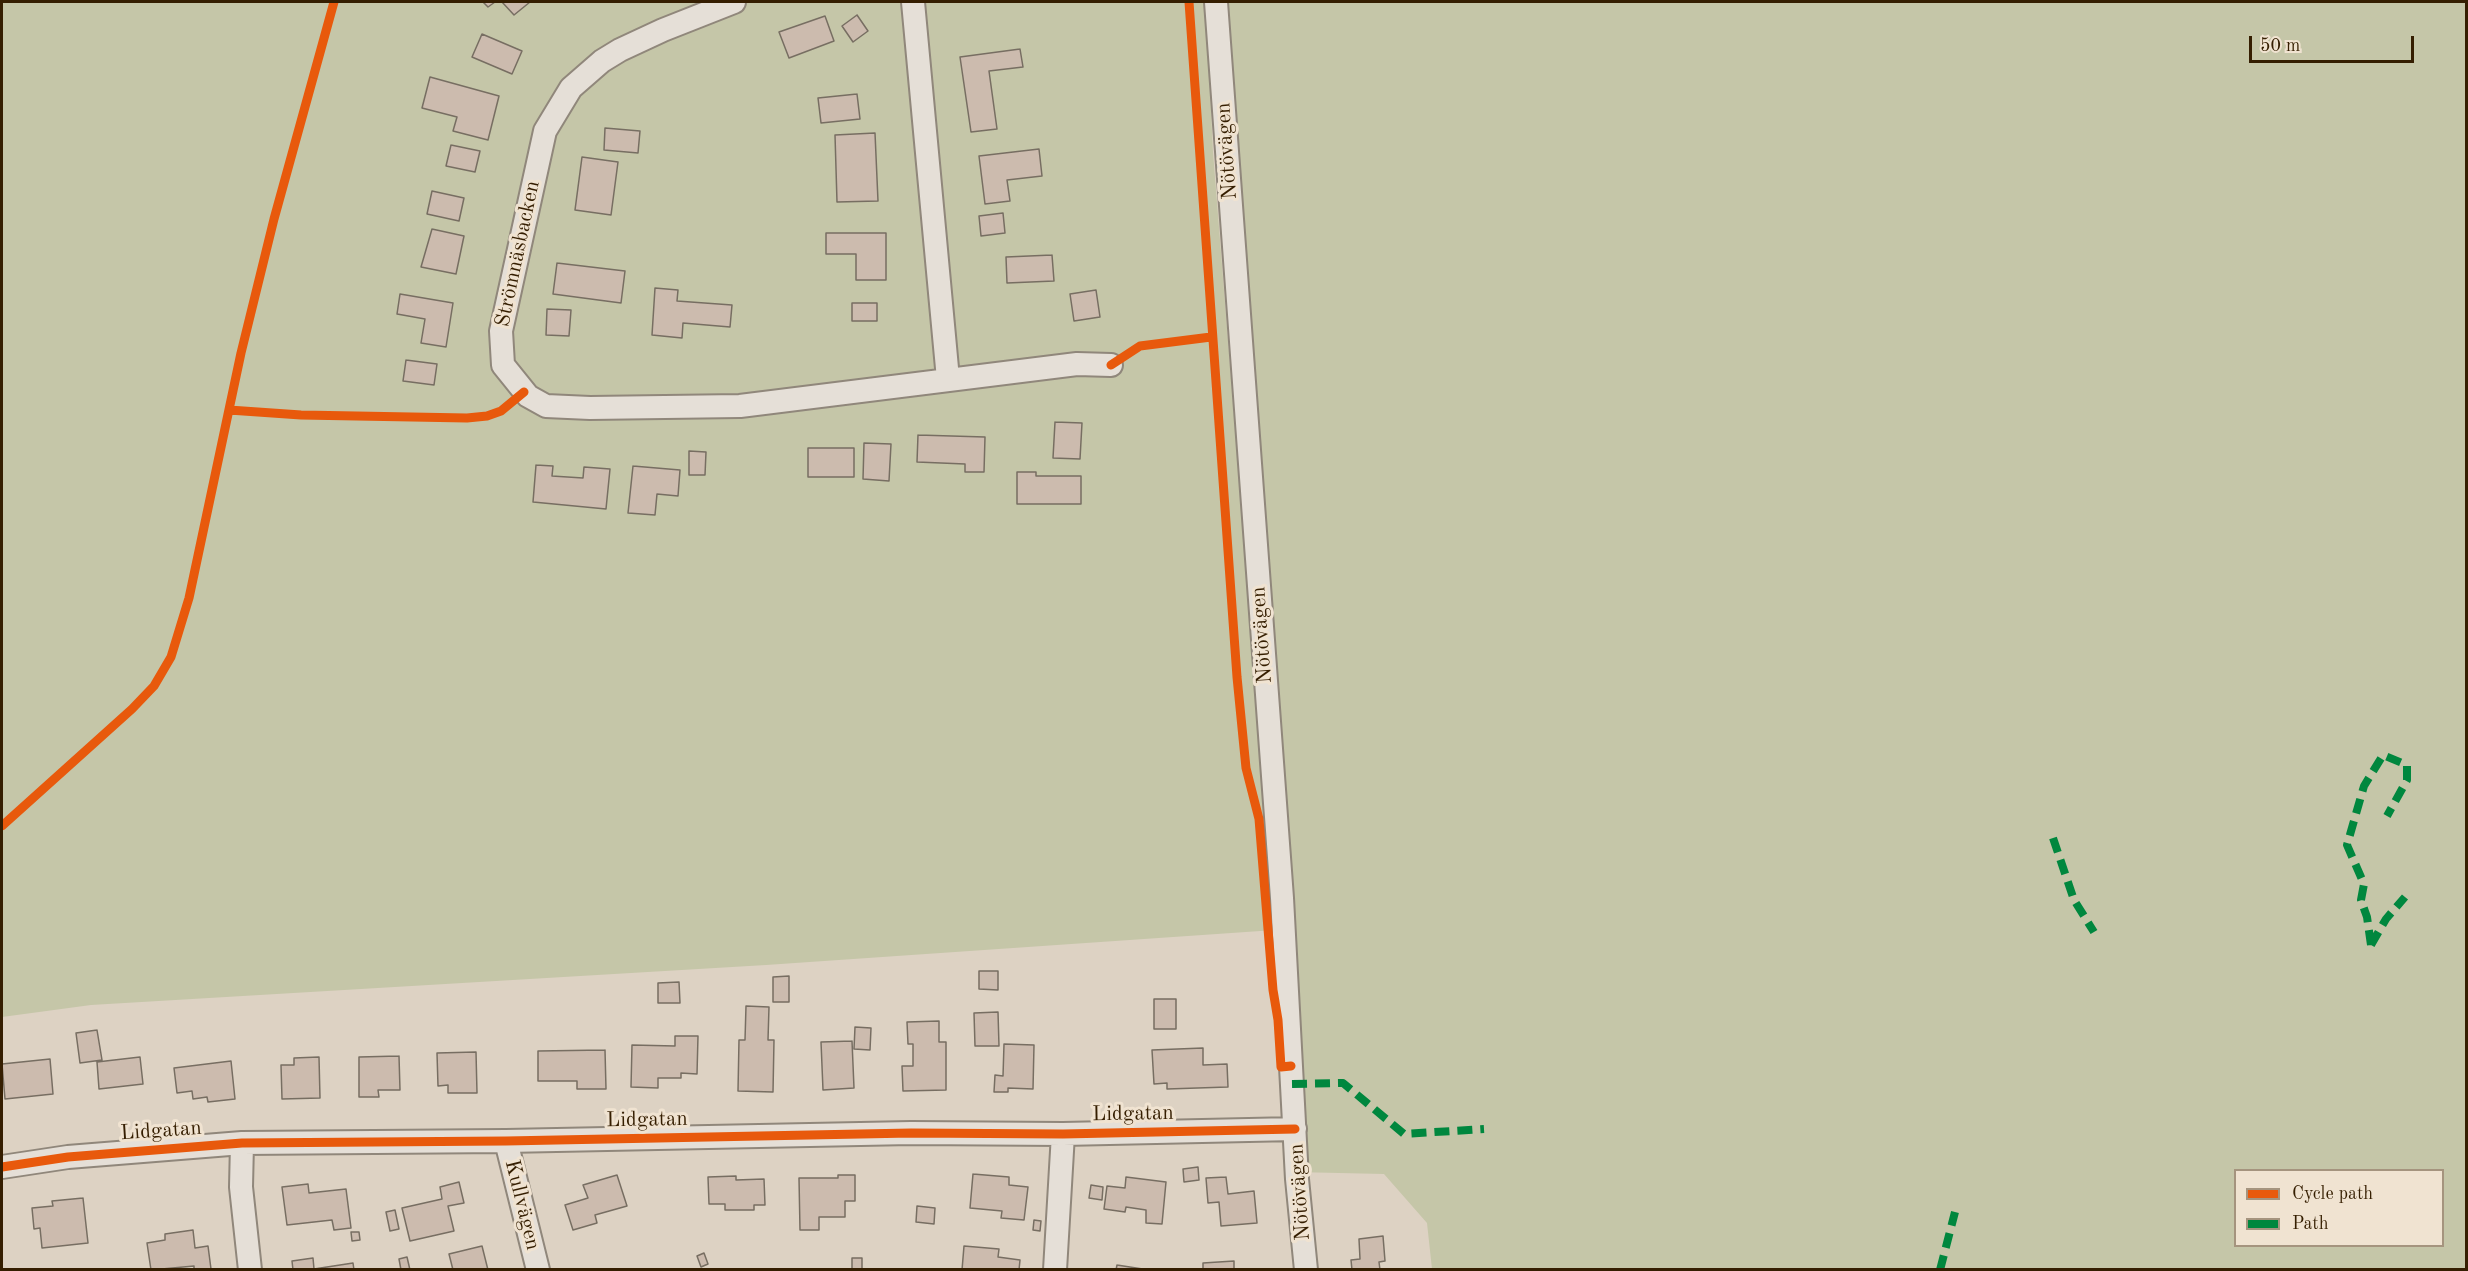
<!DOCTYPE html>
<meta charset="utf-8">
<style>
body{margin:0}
#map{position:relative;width:2468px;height:1271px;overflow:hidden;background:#ddd2c3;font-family:"Old Standard TT",serif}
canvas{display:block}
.frame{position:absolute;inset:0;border:3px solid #351e01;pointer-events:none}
.legend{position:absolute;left:2234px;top:1169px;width:210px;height:78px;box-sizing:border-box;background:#f0e3d1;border:2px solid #a5947e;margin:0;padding:8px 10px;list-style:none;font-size:18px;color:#351e01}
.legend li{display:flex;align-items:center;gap:12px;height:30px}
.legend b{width:30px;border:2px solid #a5947e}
.scale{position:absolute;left:2249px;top:36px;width:165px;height:27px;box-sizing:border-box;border:3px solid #351e01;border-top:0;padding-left:8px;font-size:18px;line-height:21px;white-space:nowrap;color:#351e01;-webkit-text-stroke:4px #f0e3d1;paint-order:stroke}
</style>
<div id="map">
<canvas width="2468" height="1271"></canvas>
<div class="frame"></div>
<ul class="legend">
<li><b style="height:8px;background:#e8590c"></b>Cycle path</li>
<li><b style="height:8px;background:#00873e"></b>Path</li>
</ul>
<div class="scale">50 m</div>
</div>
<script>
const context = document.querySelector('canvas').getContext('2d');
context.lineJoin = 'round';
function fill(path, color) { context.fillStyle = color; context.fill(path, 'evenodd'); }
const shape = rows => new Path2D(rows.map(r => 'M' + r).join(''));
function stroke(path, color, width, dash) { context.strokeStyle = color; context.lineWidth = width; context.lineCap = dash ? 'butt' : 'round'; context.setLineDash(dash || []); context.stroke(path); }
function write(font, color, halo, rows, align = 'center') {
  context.font = font + ' "Old Standard TT",serif'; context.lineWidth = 6; context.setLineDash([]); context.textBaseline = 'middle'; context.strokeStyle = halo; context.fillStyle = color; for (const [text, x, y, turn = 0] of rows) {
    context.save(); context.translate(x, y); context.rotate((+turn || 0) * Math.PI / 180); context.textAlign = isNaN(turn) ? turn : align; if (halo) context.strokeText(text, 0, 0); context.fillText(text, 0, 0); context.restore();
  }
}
fill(shape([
 [2,2,1206,2,1213,152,1275,930,766,965,91,1005,2,1017],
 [1227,2,2466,2,2466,1269,1432,1269,1427,1223,1384,1174,1294,1172],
 [2236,1170,2442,1170,2442,1246,2236,1246]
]), '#c5c6a8');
const building = shape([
 [483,2,495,2,488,7,483,2],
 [502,2,530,2,514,15,502,2],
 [857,15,868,31,853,42,842,26,857,15],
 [825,16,834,41,789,58,779,32,825,16],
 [482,34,522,51,512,74,472,57,482,34],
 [1020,49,1023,67,989,71,997,129,971,132,960,57,1020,49],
 [430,77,499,96,488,140,453,131,457,117,422,108,430,77],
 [857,94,860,119,821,123,818,98,857,94],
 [605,128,640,131,638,153,604,150,605,128],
 [875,133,878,201,837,202,835,135,875,133],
 [451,145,480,151,475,172,446,166,451,145],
 [1039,149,1042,176,1007,180,1010,201,985,204,979,156,1039,149],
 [582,157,618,162,611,215,575,210,582,157],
 [432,191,464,198,459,221,427,214,432,191],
 [1003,213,1005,233,981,236,979,216,1003,213],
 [432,229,464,236,456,274,421,267,432,229],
 [826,233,886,233,886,280,856,280,856,254,826,254,826,233],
 [1052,255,1054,281,1007,283,1006,257,1052,255],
 [557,263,625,271,621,303,553,294,557,263],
 [655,288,678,290,677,301,732,305,730,327,683,323,682,338,652,335,655,288],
 [1096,290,1100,317,1074,321,1070,294,1096,290],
 [400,294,453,303,446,347,421,343,425,319,397,314,400,294],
 [852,303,877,303,877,321,852,321,852,303],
 [547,309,571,310,569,336,546,335,547,309],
 [406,360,437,364,434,385,403,381,406,360],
 [1055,422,1082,423,1080,459,1053,458,1055,422],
 [918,435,985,437,984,472,965,472,965,464,917,462,918,435],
 [864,443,891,444,889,481,863,479,864,443],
 [808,448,854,448,854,477,808,477,808,448],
 [689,451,706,452,705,475,689,475,689,451],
 [536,465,553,466,552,476,583,478,584,467,610,469,606,509,533,502,536,465],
 [633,466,680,470,678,496,657,494,655,515,628,513,633,466],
 [1017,472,1036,472,1036,476,1081,476,1081,504,1017,504,1017,472],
 [979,971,998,971,998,990,979,989,979,971],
 [789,976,789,1002,773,1002,773,977,789,976],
 [679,982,680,1003,658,1003,658,983,679,982],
 [1154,999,1176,999,1176,1029,1154,1029,1154,999],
 [746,1006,769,1007,768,1040,774,1040,773,1092,738,1091,739,1040,745,1040,746,1006],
 [998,1012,999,1046,975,1046,974,1013,998,1012],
 [939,1021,939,1042,946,1042,946,1090,903,1091,902,1066,913,1066,913,1044,908,1044,907,1022,939,1021],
 [855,1027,871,1028,870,1050,854,1049,855,1027],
 [97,1030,102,1060,80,1063,76,1033,97,1030],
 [675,1036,698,1036,697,1074,681,1073,681,1078,658,1078,658,1088,631,1087,632,1045,675,1046,675,1036],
 [852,1041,854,1088,823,1090,821,1042,852,1041],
 [1004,1044,1034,1045,1033,1089,1008,1088,1008,1092,994,1092,995,1075,1003,1076,1004,1044],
 [1203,1048,1203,1065,1227,1064,1228,1087,1167,1089,1167,1083,1154,1084,1152,1050,1203,1048],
 [605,1050,606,1089,577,1089,577,1081,538,1081,538,1051,605,1050],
 [476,1052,477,1093,448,1093,448,1085,438,1086,437,1053,476,1052],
 [399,1056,400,1090,378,1090,379,1097,359,1097,359,1057,399,1056],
 [140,1057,143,1084,99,1089,97,1062,140,1057],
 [319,1057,320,1098,282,1099,281,1065,294,1065,294,1058,319,1057],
 [50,1059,53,1094,5,1099,2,1064,50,1059],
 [231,1061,235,1099,208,1102,207,1097,193,1099,192,1091,177,1093,174,1068,231,1061],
 [1198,1167,1199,1180,1184,1182,1183,1169,1198,1167],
 [973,1174,1009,1177,1009,1185,1028,1187,1024,1220,1001,1218,1002,1211,970,1208,973,1174],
 [617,1175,627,1206,595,1215,597,1223,573,1230,565,1205,588,1198,583,1185,617,1175],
 [838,1175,855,1175,855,1201,845,1201,845,1217,819,1217,819,1230,800,1230,799,1178,838,1178,838,1175],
 [736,1176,736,1180,764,1179,765,1205,754,1205,754,1210,725,1210,725,1204,709,1204,708,1177,736,1176],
 [1126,1177,1166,1182,1162,1224,1146,1223,1146,1210,1126,1207,1125,1212,1104,1209,1107,1186,1125,1188,1126,1177],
 [1226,1177,1228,1194,1254,1191,1257,1223,1221,1226,1219,1202,1208,1203,1206,1178,1226,1177],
 [459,1182,464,1203,448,1206,454,1231,410,1241,402,1208,442,1199,440,1187,459,1182],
 [308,1184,309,1193,346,1189,351,1228,334,1230,332,1220,287,1225,282,1187,308,1184],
 [1091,1185,1103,1187,1102,1200,1089,1198,1091,1185],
 [83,1198,88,1243,42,1248,40,1228,34,1229,32,1208,53,1206,52,1201,83,1198],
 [917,1206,935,1208,934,1224,916,1222,917,1206],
 [395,1210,399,1229,390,1231,386,1212,395,1210],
 [1034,1220,1041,1221,1040,1231,1033,1230,1034,1220],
 [193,1230,195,1248,208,1246,211,1269,194,1270,194,1266,151,1270,147,1243,165,1240,165,1234,193,1230],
 [351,1232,359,1232,360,1240,352,1241,351,1232],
 [1383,1236,1385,1261,1379,1262,1380,1270,1352,1270,1351,1260,1360,1259,1359,1239,1383,1236],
 [482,1246,488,1270,453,1270,449,1254,482,1246],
 [964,1246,999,1249,998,1257,1020,1260,1019,1270,962,1270,964,1246],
 [704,1253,708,1264,701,1267,697,1256,704,1253],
 [407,1257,410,1270,401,1270,399,1259,407,1257],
 [313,1258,314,1269,353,1263,354,1270,293,1270,292,1261,313,1258],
 [852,1258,862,1258,862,1269,852,1269,852,1258],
 [1234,1261,1234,1270,1203,1270,1203,1263,1234,1261],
 [1117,1265,1149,1270,1116,1270,1117,1265]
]);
fill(building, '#ccbbae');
stroke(building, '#776e62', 1.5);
const street = shape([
 [734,2,663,30,620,50,602,61,571,88,545,131,501,331,503,365,528,396,546,406,590,408,740,406,1077,364,1111,365],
 [913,2,948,379],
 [1216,2,1282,898,1297,1179,1306,1270],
 [506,1141,538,1270],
 [242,1143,241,1187,250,1270],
 [2,1167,68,1157,242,1143,506,1141,911,1133,1063,1134,1295,1129],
 [1055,1270,1063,1134]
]);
stroke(street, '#90877b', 26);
stroke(street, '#e5dfd7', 22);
stroke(shape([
 [2053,838,2074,900,2094,932],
 [2371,945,2367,917,2361,900,2364,884,2347,845,2364,786,2383,755,2407,765,2407,780,2387,816],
 [2371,945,2386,919,2405,897],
 [1292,1084,1343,1083,1404,1134,1484,1129],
 [1940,1270,1955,1212]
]), '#00873e', 8, [15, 8]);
stroke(shape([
 [1189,2,1237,677,1246,768,1259,819,1273,990,1278,1020,1281,1067,1291,1066],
 [1111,365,1140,346,1211,337],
 [229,410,301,415,467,418,487,416,501,411,524,392],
 [2,826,132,709,154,686,171,657,189,598,241,353,274,219,334,2],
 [2,1167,68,1157,242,1143,506,1141,911,1133,1063,1134,1295,1129]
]), '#e8590c', 9);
write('21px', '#351e01', '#f0e3d1', [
 ["Nötövägen",1227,151,-94],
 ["Strömnäsbacken",518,254,-78],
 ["Nötövägen",1262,635,-94],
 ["Lidgatan",1133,1114,-1],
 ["Lidgatan",647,1120,-1],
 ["Lidgatan",161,1131,-4],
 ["Nötövägen",1300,1192,-94],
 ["Kullvägen",522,1205,76]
]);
</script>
